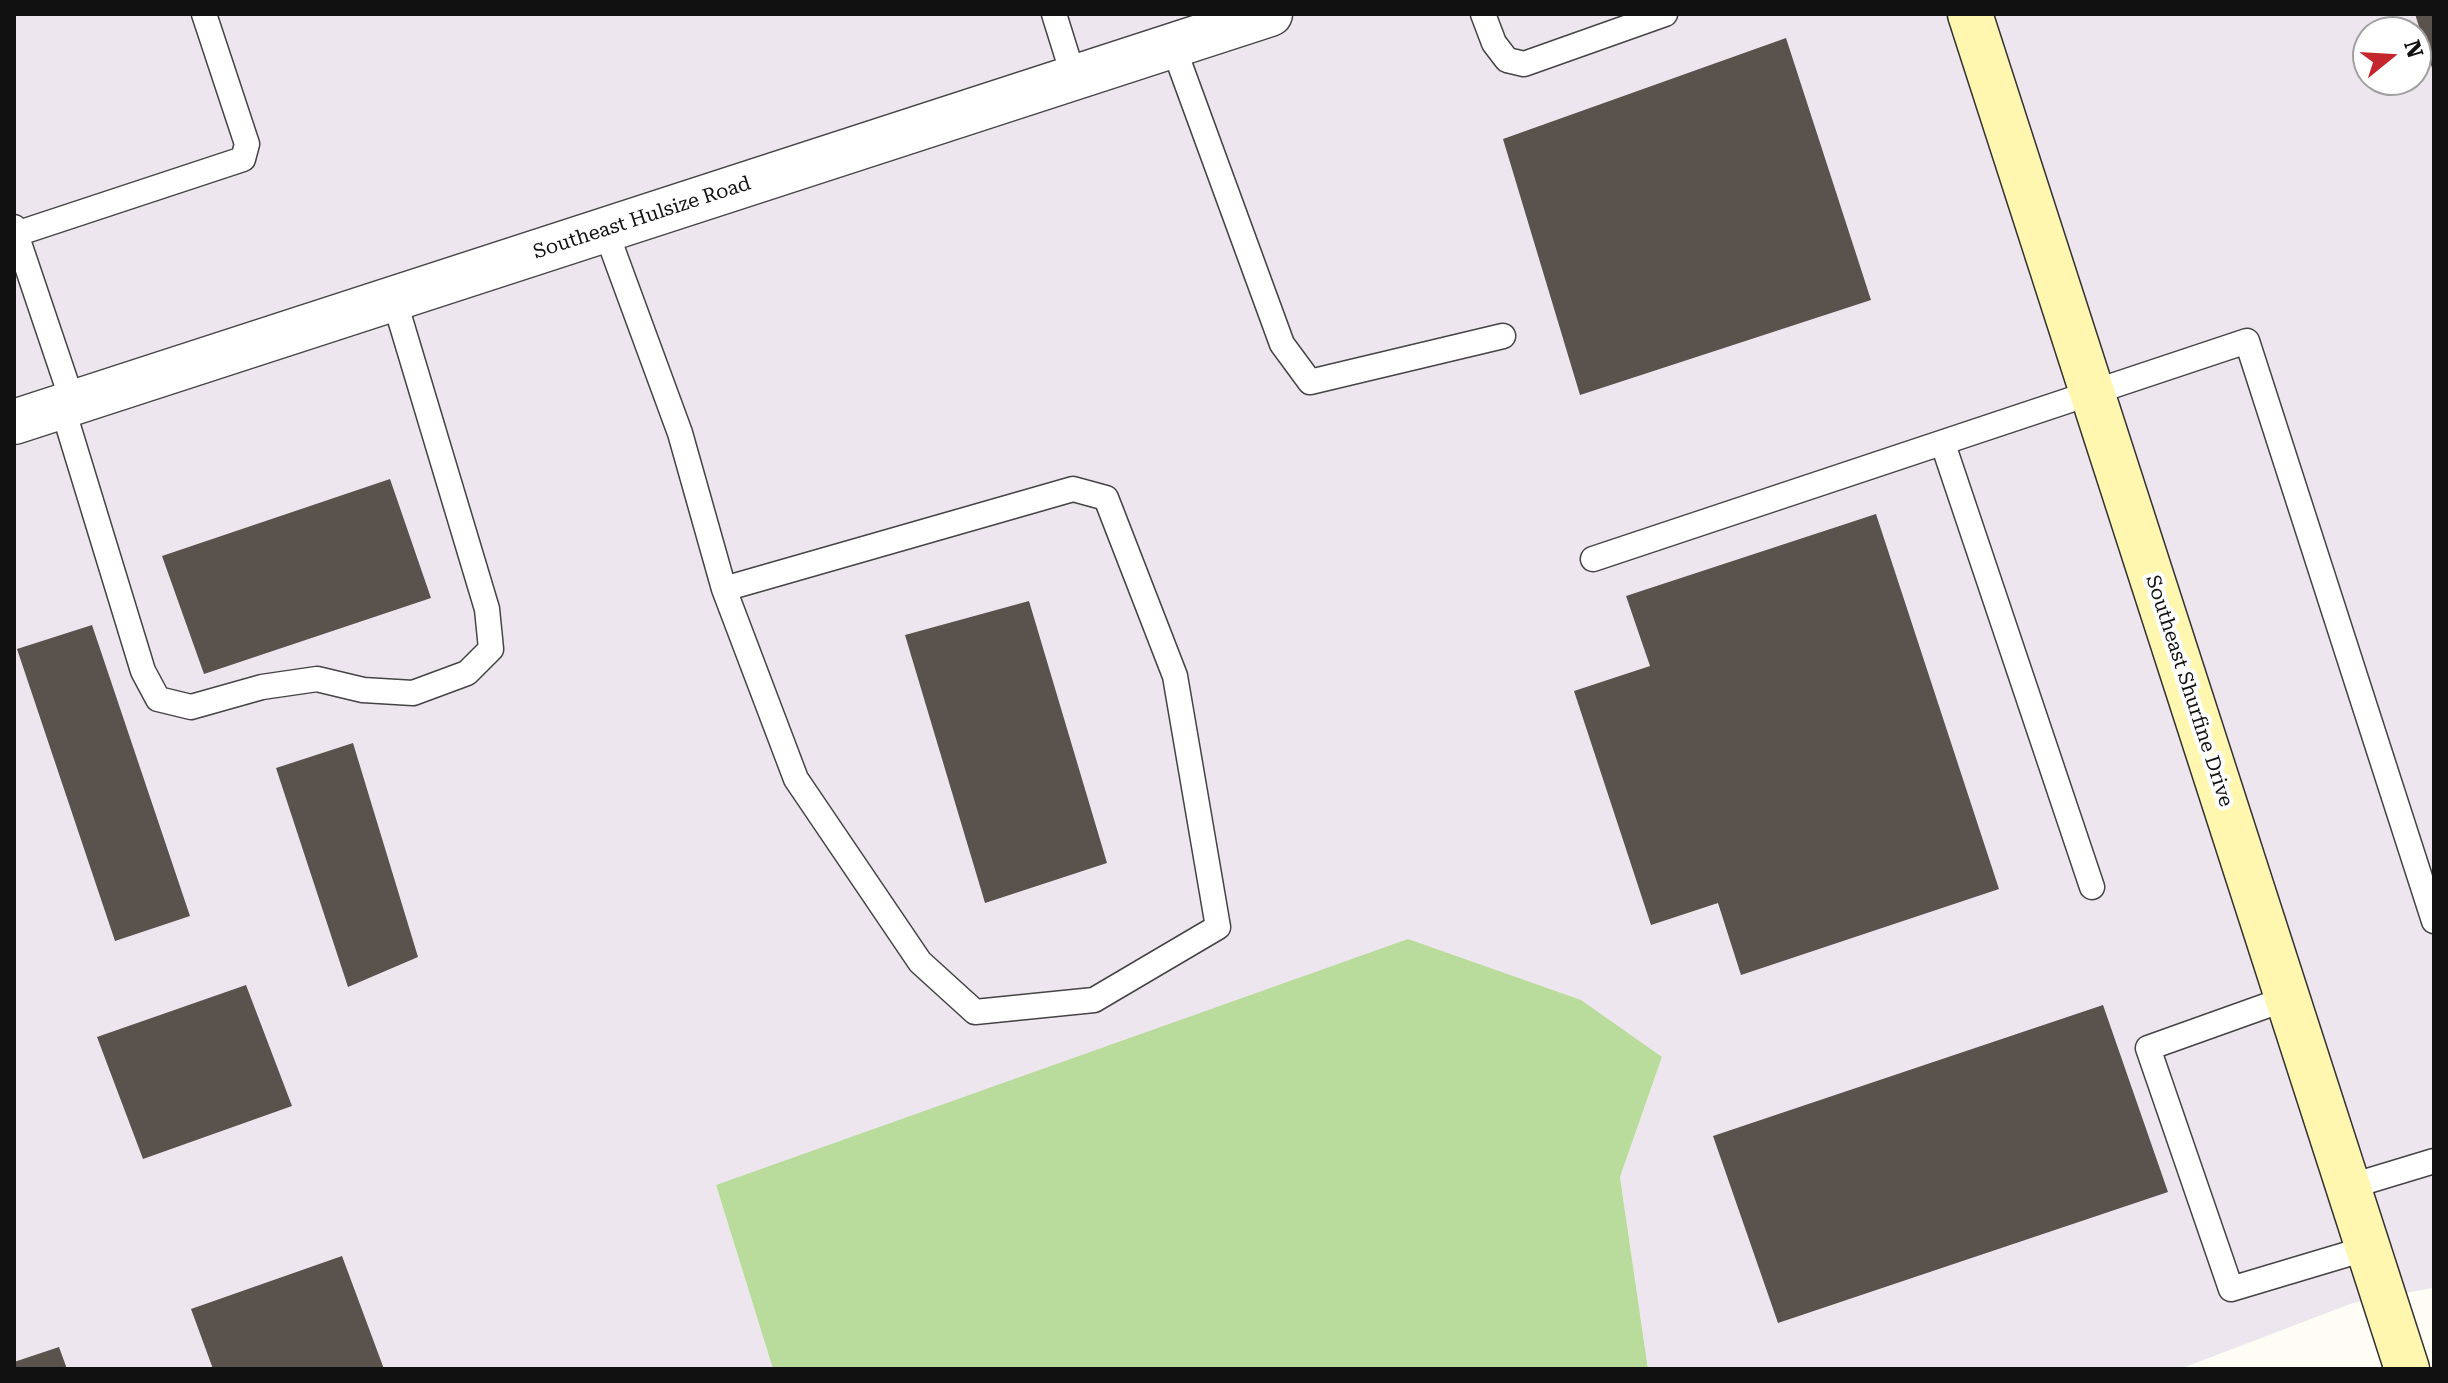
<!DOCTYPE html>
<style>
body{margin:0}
#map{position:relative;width:2448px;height:1383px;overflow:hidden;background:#fffdf5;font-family:"Roboto Serif",serif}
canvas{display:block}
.frame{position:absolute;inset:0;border:16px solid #111;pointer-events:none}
.north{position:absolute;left:2352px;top:16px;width:80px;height:80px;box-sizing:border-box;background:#fff;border:2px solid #a0a0a0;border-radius:50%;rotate:72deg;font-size:22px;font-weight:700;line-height:32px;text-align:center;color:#111}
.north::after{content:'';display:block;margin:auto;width:28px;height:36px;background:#c4262e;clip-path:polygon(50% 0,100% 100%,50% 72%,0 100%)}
</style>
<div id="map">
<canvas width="2448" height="1383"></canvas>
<div class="frame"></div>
<div class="north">N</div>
</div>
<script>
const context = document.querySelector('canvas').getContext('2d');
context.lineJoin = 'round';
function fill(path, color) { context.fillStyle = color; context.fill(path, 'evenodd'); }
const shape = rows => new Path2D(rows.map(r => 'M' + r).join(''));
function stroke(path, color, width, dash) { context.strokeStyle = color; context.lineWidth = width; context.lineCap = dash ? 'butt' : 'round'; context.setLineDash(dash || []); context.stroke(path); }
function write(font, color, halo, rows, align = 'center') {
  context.font = font + ' "Roboto Serif",serif'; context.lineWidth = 8; context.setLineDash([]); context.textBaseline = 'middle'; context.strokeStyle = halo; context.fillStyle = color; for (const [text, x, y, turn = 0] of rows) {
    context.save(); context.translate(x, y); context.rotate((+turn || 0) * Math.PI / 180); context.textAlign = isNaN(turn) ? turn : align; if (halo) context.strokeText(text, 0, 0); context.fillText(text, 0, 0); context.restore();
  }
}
fill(shape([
 [14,14,2434,14,2434,1292,2432,1288,2353,1303,2180,1369,1648,1369,1620,1177,1662,1057,716,1185,773,1369,14,1369],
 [2368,32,2416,32,2416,80,2368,80]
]), '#eee6ef');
fill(shape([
 [1408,939,1581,1000,1662,1057,1620,1177,1648,1369,773,1369,716,1185]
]), '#b9dc9c');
fill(shape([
 [2415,14,2434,14,2434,70,2433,71],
 [1786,38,1871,300,1580,395,1503,139],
 [390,479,431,598,204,674,162,556],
 [1876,514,1999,889,1741,975,1718,903,1651,925,1574,691,1650,666,1626,596],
 [1029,601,1107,863,985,903,905,635],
 [92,625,190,916,115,941,17,649],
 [353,743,418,957,348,987,276,768],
 [246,985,292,1106,143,1159,97,1037],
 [2103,1005,2168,1192,1778,1323,1713,1136],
 [342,1256,384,1369,213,1369,191,1309],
 [59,1347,67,1369,14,1369,14,1362]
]), '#5a524d');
const lane = shape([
 [1054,14,1074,78],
 [1483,14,1494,43,1507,60,1524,64,1665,14],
 [1173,46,1282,344,1310,382,1503,336],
 [14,227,16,234,243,159,247,144,204,14],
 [605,229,680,433,724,589,796,779,920,962,975,1012,1094,1000,1218,927,1175,676,1106,498,1073,489,724,589],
 [14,234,16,234,73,403],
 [62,406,143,671,158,699,191,707,262,687,317,679,363,690,413,693,467,673,491,649,487,609,394,299],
 [1943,444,2092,887],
 [1593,559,2247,341,2434,921],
 [2288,998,2148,1048,2231,1289,2368,1248],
 [2348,1187,2434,1161]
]);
const street = shape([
 [14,422,1270,14]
]);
const secondary = shape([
 [1970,14,2407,1369]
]);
stroke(lane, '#444', 27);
stroke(street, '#444', 47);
stroke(secondary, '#333', 47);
stroke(lane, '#fff', 24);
stroke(street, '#fff', 44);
stroke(secondary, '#fff6b0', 44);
write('20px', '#111', '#fff', [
 ["Southeast Hulsize Road",642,218,-18],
 ["Southeast Shurfine Drive",2189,691,72]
]);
</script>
